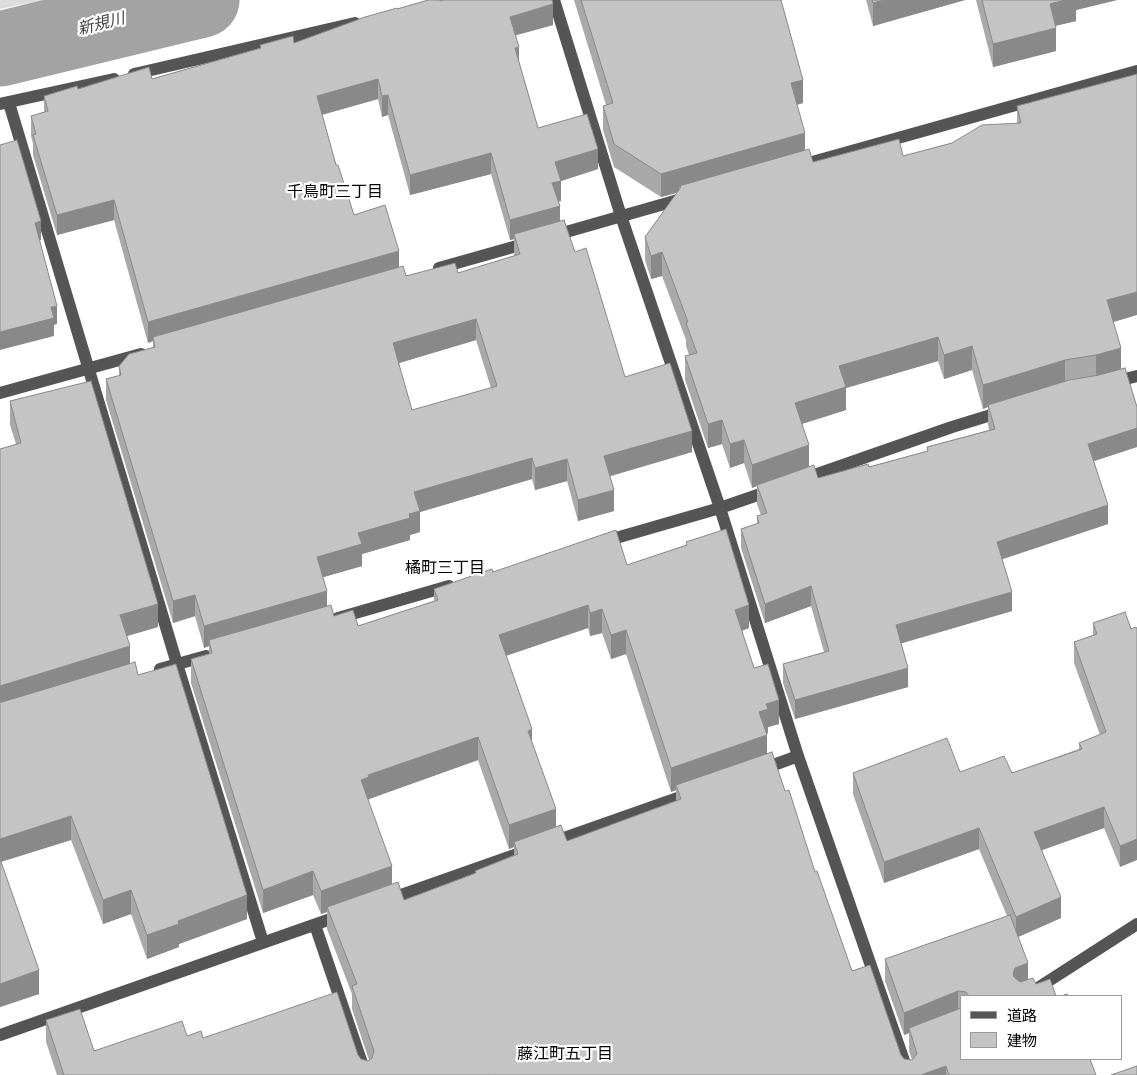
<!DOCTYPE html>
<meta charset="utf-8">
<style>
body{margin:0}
#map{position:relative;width:1137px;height:1075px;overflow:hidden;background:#fff;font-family:Raleway,"Noto Sans JP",sans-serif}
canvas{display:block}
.legend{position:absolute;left:960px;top:995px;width:162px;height:65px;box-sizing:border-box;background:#fff;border:1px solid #999;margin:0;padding:6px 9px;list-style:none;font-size:15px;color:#000}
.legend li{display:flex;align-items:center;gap:10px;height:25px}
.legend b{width:25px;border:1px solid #999}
</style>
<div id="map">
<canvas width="1137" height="1075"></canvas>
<ul class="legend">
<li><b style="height:6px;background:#555"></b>道路</li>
<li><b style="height:14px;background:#c4c4c4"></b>建物</li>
</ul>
</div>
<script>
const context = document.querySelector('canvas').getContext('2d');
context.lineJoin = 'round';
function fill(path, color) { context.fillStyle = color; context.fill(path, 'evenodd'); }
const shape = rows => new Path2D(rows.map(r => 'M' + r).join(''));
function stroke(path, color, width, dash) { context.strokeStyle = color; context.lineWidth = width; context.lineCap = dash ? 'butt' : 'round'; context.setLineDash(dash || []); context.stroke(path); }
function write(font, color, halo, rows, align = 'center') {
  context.font = font + ' Raleway,"Noto Sans JP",sans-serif'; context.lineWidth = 4.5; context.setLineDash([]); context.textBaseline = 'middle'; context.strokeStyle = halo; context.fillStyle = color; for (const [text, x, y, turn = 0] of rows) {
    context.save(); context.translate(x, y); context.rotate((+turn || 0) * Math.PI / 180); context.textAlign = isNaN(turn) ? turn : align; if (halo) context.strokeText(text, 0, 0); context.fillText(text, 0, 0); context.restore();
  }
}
fill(shape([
 [0,0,44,0,0,9]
]), '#dcdcdc');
stroke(shape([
 [0,49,202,0]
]), '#a3a3a3', 75);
stroke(shape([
 [554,0,621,216,720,508,798,756,909,1075],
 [134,74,355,23],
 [9,103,177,664,263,942],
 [0,104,114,79],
 [798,166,1137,71],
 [552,236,685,198],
 [439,268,531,242],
 [1113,382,1137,376],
 [0,393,141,354],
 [803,479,952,427,1004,411],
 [602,542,720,508,772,490],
 [338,618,449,586],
 [160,669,206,656],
 [760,770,798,756],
 [550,843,692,793],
 [387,900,529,850],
 [315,925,366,1075],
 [1021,996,1030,993,1137,924],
 [0,1035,342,915]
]), '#555', 12);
fill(shape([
 [574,0,781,0,803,103,797,105,805,150,813,162,903,156,952,143,1017,123,1017,106,1113,322,1121,369,1137,407,1137,447,1094,461,1108,524,1002,559,1012,611,901,643,908,687,795,719,783,683,783,664,824,652,811,606,765,623,741,548,741,529,757,524,757,516,761,515,757,504,757,486,752,488,744,463,730,468,722,444,708,448,685,380,685,356,689,355,686,346,686,340,662,276,651,279,645,260,645,237,677,193,661,197,614,167,603,130,603,106,606,105],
 [938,361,944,379,972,370,983,409,988,407,988,424,989,430,927,447,927,451,869,467,818,478,809,467,802,424,846,410,846,388],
 [866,0,965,0,873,26],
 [976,0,1117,0,1076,10,1076,21,1055,26,1056,51,993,67],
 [440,1,553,25,515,35,519,62,538,128,598,169,561,181,561,201,558,202,560,221,575,252,625,377,692,452,610,476,614,511,578,521,567,481,535,490,532,479,420,512,420,532,410,535,410,540,362,554,362,566,323,577,327,606,334,616,358,626,434,601,434,589,493,572,627,565,686,545,686,542,749,628,742,631,754,668,779,724,768,727,768,733,766,734,767,753,785,791,852,971,901,1055,904,1059,912,1060,909,1051,909,1033,904,1035,885,981,885,959,1007,916,979,849,884,883,853,794,853,773,960,772,1012,773,1079,749,1079,743,1100,735,1074,663,1074,642,1093,635,1093,623,1125,612,1120,867,1104,828,1042,850,1061,918,1018,937,1028,980,1056,996,961,996,961,1059,1096,1075,57,1075,46,1042,46,1020,94,1051,187,1036,358,1055,361,1059,368,1061,369,1060,352,1009,352,994,327,929,327,912,321,914,313,895,263,913,191,683,191,659,209,654,209,646,204,648,195,616,173,623,106,400,106,379,119,376,119,366,153,347,153,341,148,343,114,220,57,235,33,155,33,144,31,136,31,116,44,112,44,96,78,89,152,79,260,48,260,45,294,43,397,9],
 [378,99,382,117,388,115,410,195,491,174,510,240,514,239,514,256,458,273,406,276,354,215,336,165,322,115],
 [476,340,491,388,412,410,398,363],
 [588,628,590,636,602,633,611,659,626,654,671,792,676,790,676,801,567,841,556,827,506,656],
 [478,760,509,849,514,847,514,855,475,871,475,873,404,900,392,884,368,801,369,799],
 [10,401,158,627,127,636,130,663,138,675,247,919,179,944,179,947,147,959,131,914,103,924,71,840,1,862,39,994,0,1007,0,449,16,444,10,425]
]), '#a9a9a9');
fill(shape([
 [884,0,965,0,873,26,873,3],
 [1065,0,1117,0,1076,10,1076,21,1050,27,1050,4],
 [553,4,553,25,510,37,510,17],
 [1056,28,1056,51,993,67,993,44],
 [519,47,519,67,515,48],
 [378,79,378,99,317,116,317,96],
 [803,80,803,103,791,106,791,83],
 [388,95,388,115,382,117,382,96],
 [805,133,805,157,679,186,679,192,661,197,661,174],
 [598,149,598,169,561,181,561,201,552,203,552,183,555,162],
 [491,153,491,174,410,195,410,175],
 [114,200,114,220,57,235,57,215],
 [560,206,560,226,514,234,514,239,510,240,510,220],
 [41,221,41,240,35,242,35,223],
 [399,251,399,272,153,337,153,341,148,343,148,322],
 [662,252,662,276,651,279,651,256],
 [1137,292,1137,315,1107,324,1107,300],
 [57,306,57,324,54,325,54,336,0,350,0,332,51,307],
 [476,319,476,340,393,365,393,343],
 [938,337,938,361,846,388,846,410,795,426,795,403,839,366],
 [972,346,972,370,944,379,944,355],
 [1121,348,1121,372,1096,378,1096,355],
 [1065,360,1065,383,988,405,988,407,983,409,983,385],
 [722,420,722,444,708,448,708,424],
 [1137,428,1137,447,1088,463,1088,444],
 [692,431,692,452,604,478,604,456],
 [744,440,744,463,730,468,730,444],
 [809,445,809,468,757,485,757,486,752,488,752,465],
 [532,458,532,479,420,512,420,532,410,535,410,540,362,554,362,566,317,579,317,557,358,533,409,514,414,492],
 [567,459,567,481,535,490,535,468],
 [614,490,614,511,578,521,578,500],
 [1108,505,1108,524,997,561,997,542],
 [811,586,811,606,765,623,765,604],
 [327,591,327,613,209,640,209,646,204,648,204,626],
 [1012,592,1012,611,896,645,896,625],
 [195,595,195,616,173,623,173,601],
 [158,604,158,627,120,638,120,615],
 [588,605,588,628,499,658,499,635],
 [749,605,749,628,735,633,735,610],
 [602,609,602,633,590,636,590,613],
 [626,630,626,654,611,659,611,635],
 [130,646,130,670,0,710,0,686],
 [908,668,908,687,795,719,795,700],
 [779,700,779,724,768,727,768,733,759,736,759,712,766,704],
 [532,729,532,752,528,731],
 [767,735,767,758,676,785,676,790,671,792,671,768],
 [478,737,478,760,369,799,369,801,361,804,361,780,368,775],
 [1104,807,1104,828,1034,853,1034,832],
 [556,809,556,832,514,842,514,847,509,849,509,825],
 [71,816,71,840,0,862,0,839],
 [979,828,979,849,884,883,884,862],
 [1137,839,1137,860,1120,867,1120,846],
 [392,866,392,889,327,907,327,912,321,914,321,891],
 [313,871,313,895,263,913,263,890],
 [131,890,131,914,103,924,103,900],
 [247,895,247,919,179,944,179,947,147,959,147,935,178,921],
 [1061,897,1061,918,1016,938,1016,917],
 [1028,963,1028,985,1013,995,1013,973,1015,968],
 [39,970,39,994,0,1007,0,984],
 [958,991,958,1013,909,1028,909,1033,904,1035,904,1013],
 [946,1066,946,1075,921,1075]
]), '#898989');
const building = shape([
 [428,0,440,0,440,1,444,0,552,0,553,4,510,17,519,47,515,48,538,128,587,114,598,149,555,162,561,181,552,183,560,206,510,220,491,153,410,175,388,95,382,96,378,79,317,96,336,165,338,165,354,215,385,205,399,251,148,322,114,200,57,215,33,135,36,134,31,116,48,111,44,96,77,86,78,89,149,67,152,79,261,48,260,45,293,36,294,43,365,17,397,8,397,9,428,0],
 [581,0,781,0,803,80,791,83,805,133,661,174,614,144,603,106,613,103,581,0],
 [872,0,884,0,873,3,872,0],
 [982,0,1065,0,1050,4,1056,28,993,44,982,0],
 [1137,74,1137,292,1107,300,1121,348,1096,355,1065,360,983,385,972,346,944,355,938,337,839,366,846,387,795,403,809,445,752,465,744,440,730,444,722,420,708,424,685,356,697,353,686,323,688,322,662,252,651,256,645,237,681,187,679,186,809,149,813,162,899,139,903,156,952,143,982,125,1021,123,1017,106,1137,74],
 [17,140,41,221,35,223,57,306,51,307,54,318,0,332,0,145,17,140],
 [564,220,575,252,586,248,625,377,670,363,692,431,604,456,614,490,578,500,567,459,535,468,532,458,414,492,420,511,409,514,410,518,358,533,362,544,317,557,327,591,204,626,195,595,173,601,106,379,121,375,119,366,129,354,155,347,153,337,403,266,406,276,455,263,458,273,520,254,514,234,564,220],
 [476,319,497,386,412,410,393,343,476,319],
 [1125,368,1137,407,1137,428,1088,444,1108,505,997,542,1012,592,896,625,908,668,795,700,783,664,829,651,811,586,765,604,741,529,759,523,757,516,767,513,757,485,814,465,818,478,868,464,869,467,928,451,927,447,995,429,988,405,1069,380,1099,375,1125,368],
 [91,381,158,604,120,615,130,646,0,686,0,449,21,443,10,401,91,381],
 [726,529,749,605,735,610,754,668,768,664,779,700,766,704,768,709,759,712,767,735,671,768,626,630,611,635,602,609,590,613,588,605,499,635,532,729,528,731,556,809,509,825,478,737,368,775,369,777,361,780,392,866,321,891,313,871,263,890,191,659,212,653,209,640,331,605,334,616,353,610,358,626,438,600,434,589,492,569,493,572,616,530,627,565,687,545,686,542,726,529],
 [1125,612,1131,629,1136,627,1137,629,1137,839,1120,846,1104,807,1034,832,1061,897,1016,917,979,828,884,862,853,773,947,738,960,772,1004,756,1012,773,1082,749,1079,743,1106,732,1074,642,1097,634,1093,623,1125,612],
 [135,662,138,675,176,664,247,895,178,921,179,924,147,935,131,890,103,900,71,816,0,839,0,702,2,702,135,662],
 [772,752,785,791,789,790,815,872,817,871,852,971,870,965,901,1055,904,1059,912,1060,917,1054,909,1028,961,1008,961,1059,1090,1059,1096,1075,949,1075,946,1066,921,1075,64,1075,46,1020,80,1009,94,1051,182,1021,187,1036,201,1031,203,1038,337,992,358,1055,361,1059,368,1061,372,1058,374,1051,352,986,357,984,327,907,398,882,404,900,476,873,475,871,518,854,514,842,561,825,567,841,681,799,676,785,772,752],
 [0,859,39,970,0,984,0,859],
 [1010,915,1028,963,1015,968,1013,973,1014,977,1020,982,1033,978,1036,984,1050,979,1056,996,969,996,966,992,958,991,904,1013,885,959,1010,915],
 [1067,994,1068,996,1061,996,1067,994],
 [1137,1066,1137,1075,1111,1075,1137,1066]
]);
fill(building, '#c4c4c4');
stroke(building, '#898989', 1);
write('italic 16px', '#444', '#fff', [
 ["新規川",101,24,-14]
]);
write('16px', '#000', '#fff', [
 ["千鳥町三丁目",335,192],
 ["橘町三丁目",445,568],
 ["藤江町五丁目",565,1054]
]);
</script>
